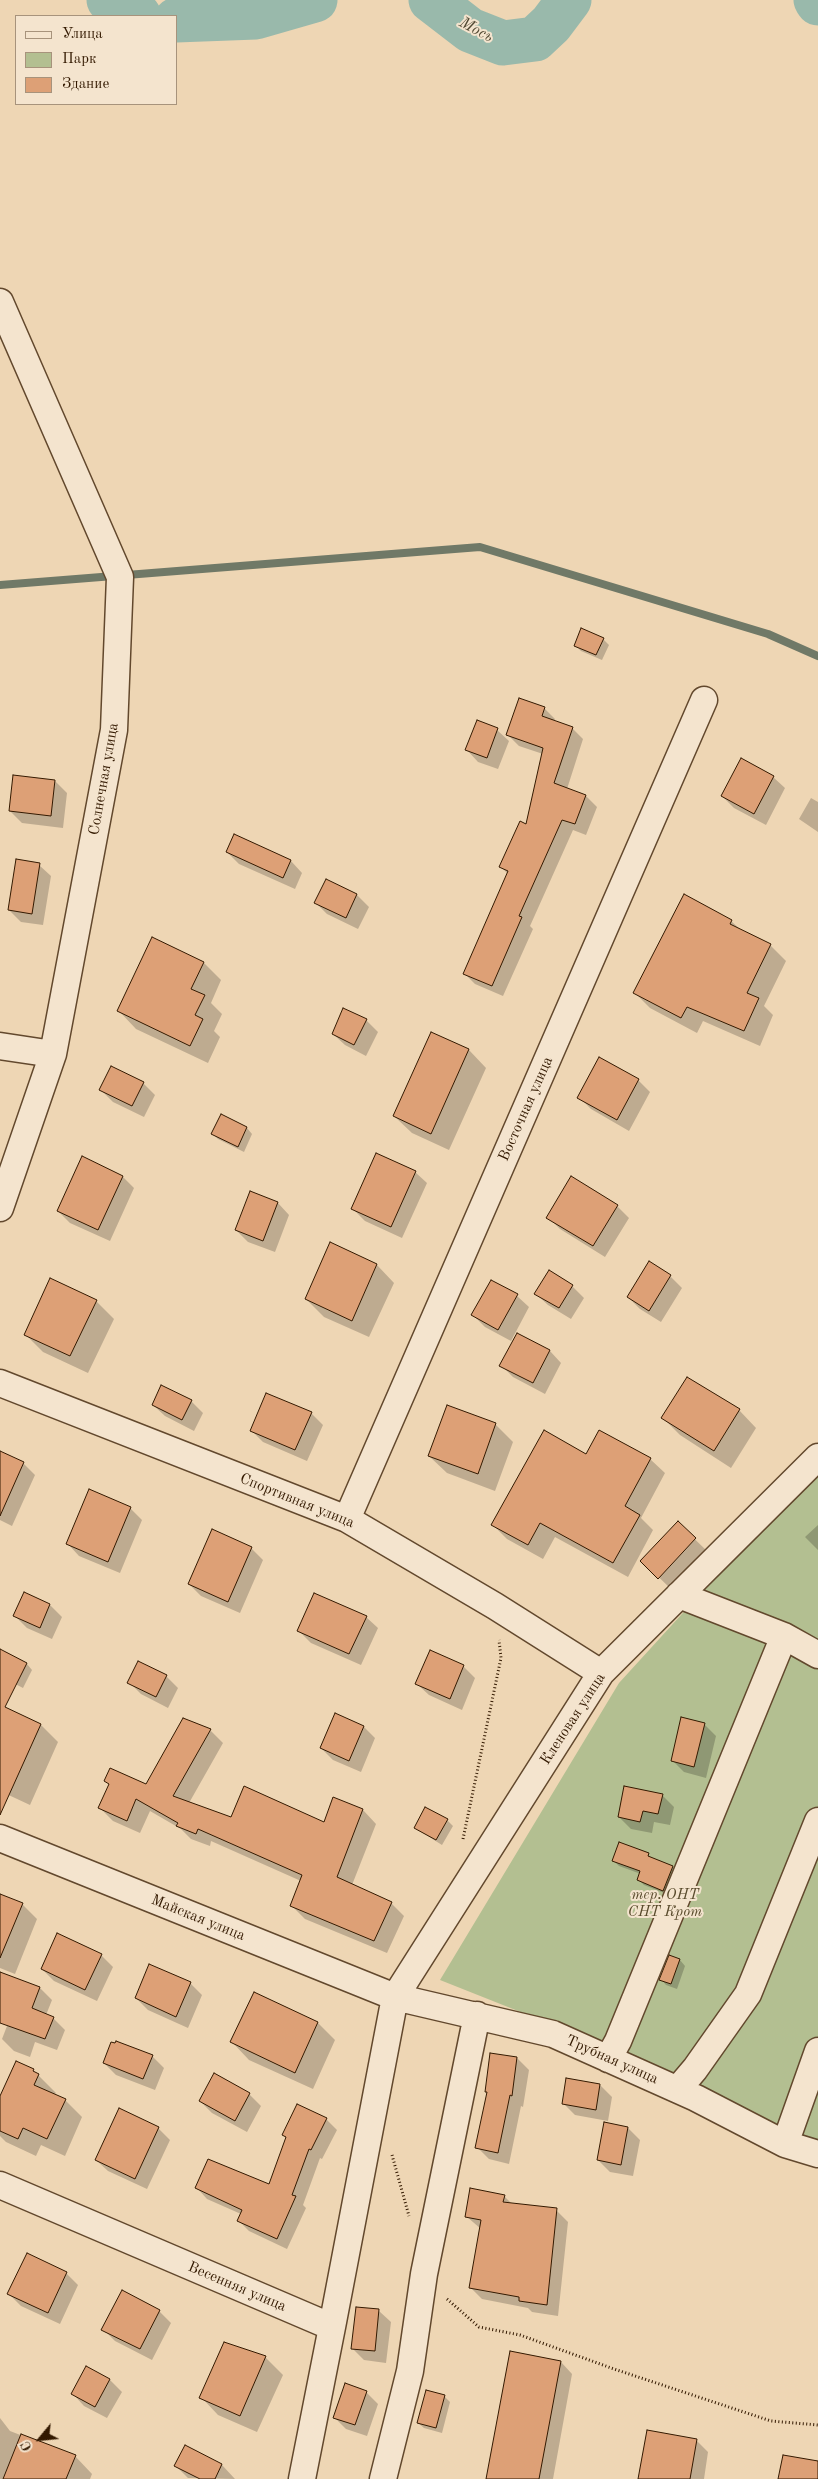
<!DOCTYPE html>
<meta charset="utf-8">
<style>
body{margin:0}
#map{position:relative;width:818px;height:2479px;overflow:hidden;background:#eed6b4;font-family:"Old Standard TT",serif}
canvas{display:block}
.legend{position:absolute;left:15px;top:15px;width:162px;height:90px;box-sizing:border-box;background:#f4e4ce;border:1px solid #a7937c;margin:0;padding:6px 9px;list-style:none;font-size:15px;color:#331900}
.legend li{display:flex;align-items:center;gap:10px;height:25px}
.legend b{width:25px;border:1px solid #a7937c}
.north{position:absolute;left:15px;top:2414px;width:50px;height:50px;-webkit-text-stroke:4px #f4e4ce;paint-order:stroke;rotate:242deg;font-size:14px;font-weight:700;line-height:20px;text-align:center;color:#331900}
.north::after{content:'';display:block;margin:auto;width:18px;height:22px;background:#331900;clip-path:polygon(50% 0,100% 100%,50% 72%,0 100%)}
</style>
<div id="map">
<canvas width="818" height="2479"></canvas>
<ul class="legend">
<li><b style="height:6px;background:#f4e4ce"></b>Улица</li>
<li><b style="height:14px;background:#b3bf91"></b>Парк</li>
<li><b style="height:14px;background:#dda076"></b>Здание</li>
</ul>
<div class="north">С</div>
</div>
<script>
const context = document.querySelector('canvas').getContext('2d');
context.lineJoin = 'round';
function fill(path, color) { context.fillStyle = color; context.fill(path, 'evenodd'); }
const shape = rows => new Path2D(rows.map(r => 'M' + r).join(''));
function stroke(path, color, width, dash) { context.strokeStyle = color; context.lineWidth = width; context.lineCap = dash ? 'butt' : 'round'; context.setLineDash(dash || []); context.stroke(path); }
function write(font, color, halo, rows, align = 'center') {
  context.font = font + ' "Old Standard TT",serif'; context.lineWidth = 4; context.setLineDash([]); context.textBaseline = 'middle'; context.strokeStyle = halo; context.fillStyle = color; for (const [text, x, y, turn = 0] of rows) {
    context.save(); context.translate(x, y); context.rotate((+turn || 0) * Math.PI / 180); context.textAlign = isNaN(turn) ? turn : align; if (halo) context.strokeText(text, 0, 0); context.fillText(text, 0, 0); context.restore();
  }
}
fill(shape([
 [818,1469,818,2149,654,2065,440,1980,619,1683,743,1547]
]), '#b3bf91');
fill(shape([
 [603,639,609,645,602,660,581,651,575,645],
 [544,708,555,719,554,722,572,728,583,739,567,789,586,796,597,807,586,835,573,830,530,926,533,929,503,996,475,984,464,973,508,874,500,866,526,826,543,754,519,746,508,735],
 [497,730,509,741,498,769,478,762,467,750],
 [773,777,785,788,766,825,734,808,722,796],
 [55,781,67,793,63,828,22,823,10,811],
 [811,798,818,802,818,832,799,819],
 [234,836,291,861,302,873,295,889,239,864,227,852],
 [39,865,51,876,43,925,21,922,9,910],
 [326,880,357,895,369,907,358,929,327,914,315,902],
 [731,921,742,931,770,945,786,961,764,1006,773,1015,760,1046,703,1021,697,1033,650,1008,634,992],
 [204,963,221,980,211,1003,222,1014,214,1031,220,1037,208,1063,136,1029,119,1011],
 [366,1020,378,1032,366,1056,345,1045,333,1034],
 [431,1034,469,1050,486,1068,449,1150,412,1133,394,1116],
 [600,1059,638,1080,650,1092,629,1131,591,1109,579,1097],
 [143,1083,155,1095,144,1117,113,1102,101,1090],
 [221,1116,247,1128,252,1134,244,1152,218,1139,213,1134],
 [415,1172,427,1183,402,1238,365,1221,353,1209],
 [123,1177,134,1188,110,1241,70,1223,58,1211],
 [278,1203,289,1215,275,1252,248,1242,236,1230],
 [617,1206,629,1218,605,1257,560,1229,548,1217],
 [331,1244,377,1265,394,1283,369,1337,324,1317,306,1299],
 [670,1276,682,1288,661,1322,640,1309,628,1297],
 [572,1286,584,1298,571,1319,548,1305,536,1294],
 [517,1296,529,1307,511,1341,485,1327,473,1315],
 [96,1301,114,1319,88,1373,43,1352,25,1334],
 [518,1334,550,1351,561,1363,545,1394,513,1377,501,1365],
 [191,1401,203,1413,194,1431,165,1416,153,1405],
 [739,1410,756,1428,731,1468,680,1435,663,1418],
 [311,1413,323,1425,307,1461,263,1442,252,1431],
 [495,1424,513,1442,495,1491,447,1473,429,1456],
 [0,1453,23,1463,35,1475,12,1526,0,1520],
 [587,1456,650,1459,665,1473,641,1518,653,1530,628,1577,555,1537,543,1559,507,1539,493,1525],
 [130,1508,142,1520,120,1573,79,1556,68,1544],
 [678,1523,707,1551,671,1589,642,1561],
 [818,1525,818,1550,805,1537],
 [251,1548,263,1560,240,1613,201,1596,189,1584],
 [25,1594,50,1605,62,1617,52,1639,27,1628,15,1616],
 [366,1617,378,1628,361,1665,311,1643,299,1631],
 [4,1652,27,1664,32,1670,23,1688,0,1676,0,1661],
 [463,1666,475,1678,462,1710,429,1695,417,1684],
 [166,1676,178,1688,168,1708,141,1694,129,1682],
 [0,1706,41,1725,58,1742,30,1805,0,1791],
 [704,1724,716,1736,706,1778,684,1772,672,1760],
 [364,1727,375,1738,361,1772,333,1760,321,1748],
 [210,1730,223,1743,189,1803,231,1818,324,1823,334,1799,363,1810,376,1824,352,1885,391,1903,404,1916,387,1953,305,1919,291,1905,301,1881,211,1841,210,1846,191,1839,181,1829,150,1811,140,1833,113,1821,100,1808,110,1785,105,1780,146,1785],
 [662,1795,674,1807,670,1825,654,1822,652,1833,631,1829,619,1817],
 [447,1820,453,1826,442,1845,415,1828],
 [648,1855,653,1859,673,1867,678,1873,669,1895,644,1885,639,1880,641,1874,619,1866,613,1860],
 [0,1895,22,1904,37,1919,15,1974,0,1968],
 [101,1955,113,1967,97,2001,54,1981,42,1969],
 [670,1957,680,1960,685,1966,677,1989,666,1985,661,1979],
 [150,1966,191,1984,202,1995,188,2028,148,2010,136,1998],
 [24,1982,40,1988,52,2000,46,2015,53,2018,65,2030,57,2050,35,2042,30,2057,14,2051,2,2039],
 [318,2023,335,2040,313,2089,249,2060,232,2042],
 [152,2056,164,2068,155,2090,116,2075,104,2063],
 [517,2058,529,2070,523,2107,521,2106,509,2164,489,2159,477,2147,488,2093,486,2091],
 [33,2070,56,2093,54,2095,65,2100,82,2117,65,2156,41,2145,36,2156,6,2142,0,2136,0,2099],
 [600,2085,612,2097,608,2121,575,2115,563,2103],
 [249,2094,261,2106,247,2132,212,2113,200,2101],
 [326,2119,337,2130,322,2159,320,2158,303,2205,306,2208,287,2249,249,2231,238,2220,241,2214,207,2199,197,2188,270,2186,287,2139,283,2135],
 [158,2128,170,2140,147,2189,108,2171,96,2160],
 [628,2128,640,2140,633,2176,610,2172,598,2160],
 [504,2196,512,2204,556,2210,568,2222,558,2316,532,2312,528,2308,482,2299,470,2287,481,2229,466,2216],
 [66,2273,78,2285,60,2324,21,2306,9,2294],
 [159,2311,171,2323,152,2360,115,2341,103,2329],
 [379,2311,391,2322,386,2363,364,2360,352,2348],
 [265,2357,283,2375,257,2432,218,2415,201,2397],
 [561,2362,572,2374,553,2479,487,2479],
 [87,2368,110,2380,122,2392,107,2418,84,2406,73,2394],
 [366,2392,378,2404,367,2436,346,2429,334,2417],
 [444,2396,450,2402,442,2433,424,2428,418,2423],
 [0,2418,10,2431,75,2456,92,2474,90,2479,0,2479],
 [696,2440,708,2452,704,2479,640,2479],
 [185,2447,222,2465,235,2479,188,2478,176,2466]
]), '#0003');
stroke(shape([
 [0,585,480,547,768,634,818,656]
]), '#707967', 8);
stroke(shape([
 [109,0,139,16],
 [431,0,470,30,503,43,535,39,551,24,569,0],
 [816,0,818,3],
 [176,20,256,17,315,0]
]), '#99b9ab', 45);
const building = shape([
 [581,628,604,638,596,655,574,646,581,628],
 [519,698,545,707,542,716,573,727,554,783,586,795,575,824,562,820,519,916,522,917,492,986,463,974,508,871,499,867,520,821,526,824,543,748,506,735,519,698],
 [477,720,498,728,487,758,465,750,477,720],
 [741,758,774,776,754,814,721,796,741,758],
 [13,775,55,780,51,816,9,811,13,775],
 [234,834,291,860,283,878,226,852,234,834],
 [16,859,40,863,32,914,8,910,16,859],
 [326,879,357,894,346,918,314,903,326,879],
 [684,894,732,920,730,924,771,944,747,993,759,998,744,1031,687,1007,681,1018,633,993,684,894],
 [152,937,204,962,191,989,205,995,195,1015,203,1019,190,1046,117,1011,152,937],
 [343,1008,367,1019,354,1045,332,1034,343,1008],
 [431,1032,469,1049,431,1134,393,1116,431,1032],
 [599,1057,639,1079,617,1120,577,1098,599,1057],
 [111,1066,144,1082,132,1106,99,1090,111,1066],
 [221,1114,247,1127,238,1147,211,1134,221,1114],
 [376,1153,416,1171,391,1227,351,1209,376,1153],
 [82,1156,123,1176,98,1230,57,1211,82,1156],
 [571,1176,618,1205,593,1246,546,1218,571,1176],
 [250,1191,278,1202,263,1241,235,1230,250,1191],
 [330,1242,377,1264,352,1321,305,1299,330,1242],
 [649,1261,671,1275,649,1311,627,1297,649,1261],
 [549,1270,573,1285,559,1308,534,1294,549,1270],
 [50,1278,97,1300,70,1356,24,1335,50,1278],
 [491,1280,518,1294,498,1330,471,1315,491,1280],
 [517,1333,550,1350,533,1383,499,1366,517,1333],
 [687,1377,740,1409,714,1451,661,1418,687,1377],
 [161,1385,192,1400,182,1420,152,1405,161,1385],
 [266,1393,312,1412,295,1450,250,1431,266,1393],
 [447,1405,496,1423,478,1474,428,1456,447,1405],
 [544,1430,586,1454,599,1430,651,1458,625,1506,640,1515,613,1563,540,1523,528,1545,491,1525,544,1430],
 [0,1451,24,1462,0,1516,0,1451],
 [89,1489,131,1507,108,1562,66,1544,89,1489],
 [678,1521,696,1538,658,1579,640,1561,678,1521],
 [212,1529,252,1547,228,1602,188,1584,212,1529],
 [24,1592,50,1604,40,1628,13,1616,24,1592],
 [314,1593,367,1616,349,1654,297,1631,314,1593],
 [0,1649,27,1663,5,1707,41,1724,0,1815,0,1649],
 [430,1650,464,1665,450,1699,415,1684,430,1650],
 [138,1661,167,1675,156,1697,127,1683,138,1661],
 [335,1713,364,1726,349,1761,320,1748,335,1713],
 [681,1717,705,1723,694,1767,671,1761,681,1717],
 [183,1718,211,1729,173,1796,231,1817,244,1786,324,1822,333,1797,363,1809,337,1877,392,1902,374,1941,290,1906,302,1875,198,1829,196,1834,176,1826,178,1823,136,1799,127,1821,98,1808,109,1784,104,1781,110,1768,146,1784,183,1718],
 [624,1786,663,1794,658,1814,643,1811,640,1822,618,1817,624,1786],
 [425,1807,448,1819,436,1840,414,1828,425,1807],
 [619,1842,649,1853,648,1856,673,1866,663,1891,637,1880,640,1871,612,1861,619,1842],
 [0,1894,23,1903,0,1958,0,1894],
 [57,1933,102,1954,85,1990,41,1969,57,1933],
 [669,1955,680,1959,671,1984,659,1980,669,1955],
 [149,1964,191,1982,176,2017,135,1998,149,1964],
 [0,1972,40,1987,32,2008,54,2017,45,2039,0,2023,0,1972],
 [254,1992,318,2022,295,2073,230,2042,254,1992],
 [116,2041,153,2055,143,2079,103,2063,111,2042,115,2043,116,2041],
 [490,2053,517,2057,512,2096,510,2095,498,2153,475,2148,487,2092,485,2092,490,2053],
 [16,2061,34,2069,33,2071,39,2074,34,2085,66,2099,47,2139,23,2128,18,2139,0,2131,0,2096,16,2061],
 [214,2073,250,2093,235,2121,199,2101,214,2073],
 [566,2078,600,2084,596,2110,562,2104,566,2078],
 [297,2104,327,2118,311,2150,309,2149,292,2195,296,2196,277,2239,237,2221,242,2210,195,2188,208,2159,269,2184,286,2137,282,2135,297,2104],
 [119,2108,159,2127,135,2179,95,2160,119,2108],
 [604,2122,628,2127,621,2165,597,2160,604,2122],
 [470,2188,505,2195,503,2202,557,2208,547,2305,519,2301,519,2297,469,2288,481,2220,465,2217,470,2188],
 [27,2253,67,2272,48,2313,7,2294,27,2253],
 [122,2290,160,2310,140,2349,101,2330,122,2290],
 [356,2307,379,2309,375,2351,351,2349,356,2307],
 [224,2342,266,2356,240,2416,199,2398,224,2342],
 [510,2351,561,2361,539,2479,486,2479,510,2351],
 [86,2366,110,2379,95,2407,71,2394,86,2366],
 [345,2383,367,2391,355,2425,333,2418,345,2383],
 [426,2390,445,2395,436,2428,417,2423,426,2390],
 [647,2430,697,2439,690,2479,638,2479,647,2430],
 [21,2434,76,2455,66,2479,3,2479,21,2434],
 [185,2445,222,2464,215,2479,200,2479,174,2466,185,2445],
 [783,2455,818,2461,818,2479,778,2479,783,2455]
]);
fill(building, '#dda076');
stroke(building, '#331900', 1);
const minor = shape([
 [0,302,120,577,114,730,53,1054,0,1208],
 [0,1046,53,1054],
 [0,1383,347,1519,495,1606,601,1673],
 [347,1519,704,700],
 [679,1595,784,1636,818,1655],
 [0,1838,395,1997,553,2034,696,2098,785,2144,818,2154],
 [608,2059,618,2041,784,1636],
 [678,2089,695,2069,748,1994,818,1821],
 [785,2144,818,2051],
 [0,2185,332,2327,302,2479],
 [332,2327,395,1997,601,1673,818,1457],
 [383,2479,410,2371,424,2274,477,2015]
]);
stroke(minor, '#62482d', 29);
stroke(shape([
 [463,1839,501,1658,499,1640],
 [392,2155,409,2216],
 [447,2299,479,2327,520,2335,614,2369,771,2421,818,2425]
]), '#331900', 3, [1, 2.5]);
stroke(minor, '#f4e4ce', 26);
write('15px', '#331900', '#f4e4ce', [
 ["Солнечная улица",104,779,-80],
 ["Восточная улица",526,1109,-66],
 ["Спортивная улица",297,1501,22],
 ["Кленовая улица",573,1719,-57],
 ["Майская улица",198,1918,22],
 ["Трубная улица",612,2060,24],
 ["Весенняя улица",237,2287,23]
]);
write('italic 15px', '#594b2c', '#f4e4ce', [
 ["тер. ОНТ",665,1895],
 ["СНТ Крот",665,1912]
]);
write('italic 16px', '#524933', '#f4e4ce', [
 ["Мось",476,30,28]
]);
</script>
